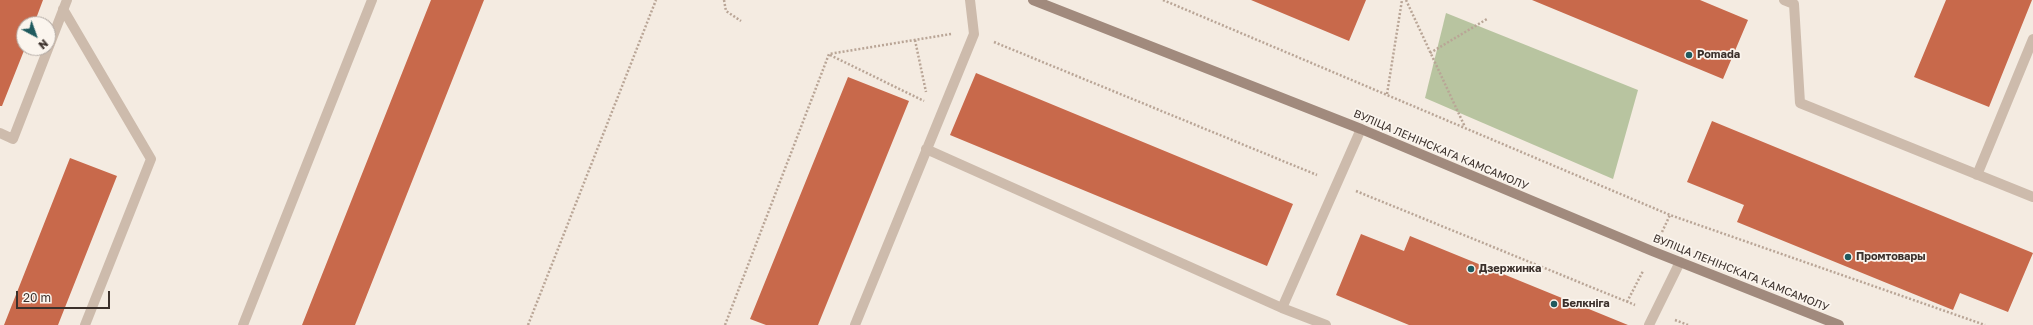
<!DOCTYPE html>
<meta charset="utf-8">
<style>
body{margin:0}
#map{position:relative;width:2033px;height:325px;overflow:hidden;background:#f4ebe1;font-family:"Golos Text",sans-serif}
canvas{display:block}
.north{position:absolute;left:16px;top:16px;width:40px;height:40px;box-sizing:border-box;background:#fbf5ee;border:1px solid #aea6a0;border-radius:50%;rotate:139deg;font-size:11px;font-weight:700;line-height:16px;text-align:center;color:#3b302b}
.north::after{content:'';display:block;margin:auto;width:14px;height:18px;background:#1f5a5e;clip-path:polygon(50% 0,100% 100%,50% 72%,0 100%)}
.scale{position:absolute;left:16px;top:291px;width:94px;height:18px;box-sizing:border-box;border:2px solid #3b302b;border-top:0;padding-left:5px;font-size:12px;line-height:14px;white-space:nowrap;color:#3b302b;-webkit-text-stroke:3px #fbf5ee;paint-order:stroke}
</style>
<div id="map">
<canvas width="2033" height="325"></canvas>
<div class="north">N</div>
<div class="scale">20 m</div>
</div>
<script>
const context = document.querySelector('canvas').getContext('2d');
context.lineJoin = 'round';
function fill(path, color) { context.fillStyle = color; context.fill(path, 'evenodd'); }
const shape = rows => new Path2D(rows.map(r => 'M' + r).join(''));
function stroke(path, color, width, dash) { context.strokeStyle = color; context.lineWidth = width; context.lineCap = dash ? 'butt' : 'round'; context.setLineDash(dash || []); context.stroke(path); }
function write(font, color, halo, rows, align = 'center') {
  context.font = font + ' "Golos Text",sans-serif'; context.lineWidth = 3.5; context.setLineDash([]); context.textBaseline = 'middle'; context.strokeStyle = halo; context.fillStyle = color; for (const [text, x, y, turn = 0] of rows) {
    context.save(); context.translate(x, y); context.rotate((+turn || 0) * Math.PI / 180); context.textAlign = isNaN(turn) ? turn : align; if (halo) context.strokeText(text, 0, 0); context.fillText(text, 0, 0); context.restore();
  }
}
fill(shape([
 [1446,13,1638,90,1613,179,1425,98]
]), '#b8c4a0');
fill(shape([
 [0,0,43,0,34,24,24,24,25,48,2,106,0,106],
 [431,0,484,0,355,325,302,325],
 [1251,0,1366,0,1349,41],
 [1532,0,1700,0,1748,20,1723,79],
 [1946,0,2032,0,1989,107,1914,77],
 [976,73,1293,204,1267,266,950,135],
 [848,77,909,101,818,325,766,325,750,319],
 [1712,121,2033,253,2008,312,1960,293,1953,310,1737,222,1744,205,1687,182],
 [70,158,117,176,58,325,4,325],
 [1361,234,1404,251,1410,236,1628,325,1409,325,1336,295]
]), '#c8694b');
stroke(shape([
 [724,0,726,11,741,21],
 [1163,0,1670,215,1985,325],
 [1406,0,1465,127],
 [915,40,926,92],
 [994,42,1317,175],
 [1430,53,1487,19],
 [830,55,924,101],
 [1387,94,1402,0],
 [1356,191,1635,305],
 [1662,232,1670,215],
 [1627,302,1643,271],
 [1675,320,1688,325],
 [528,325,656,0],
 [725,325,829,54,951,34]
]), '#b9a596', 2.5, [2, 2]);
stroke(shape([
 [1784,0,1794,4,1800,103,2033,197],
 [63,9,151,159,85,325],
 [0,133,13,139,67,0],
 [926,149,1282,308,1326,325],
 [1977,175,2033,39],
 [1282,308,1361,129],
 [243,325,372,0],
 [855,325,974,34,970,0],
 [1649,325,1680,262]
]), '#cdbbac', 10);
stroke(shape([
 [1033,0,1361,129,1652,251,1839,325]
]), '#a18a7d', 10);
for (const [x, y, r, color] of [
 [1689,55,4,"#1f5a5e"],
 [1848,257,4,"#1f5a5e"],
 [1471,269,4,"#1f5a5e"],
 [1554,304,4,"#1f5a5e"]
]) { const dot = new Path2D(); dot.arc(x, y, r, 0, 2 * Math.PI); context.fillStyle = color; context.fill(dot); stroke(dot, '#fbf5ee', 1.5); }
write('bold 11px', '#3b302b', '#fbf5ee', [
 ["Pomada",1697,55],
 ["Промтовары",1856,257],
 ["Дзержинка",1479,269],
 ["Белкніга",1562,304]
], 'left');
write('11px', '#3b302b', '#fbf5ee', [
 ["ВУЛІЦА ЛЕНІНСКАГА КАМСАМОЛУ",1441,150,23],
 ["ВУЛІЦА ЛЕНІНСКАГА КАМСАМОЛУ",1741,273,22]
]);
</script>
